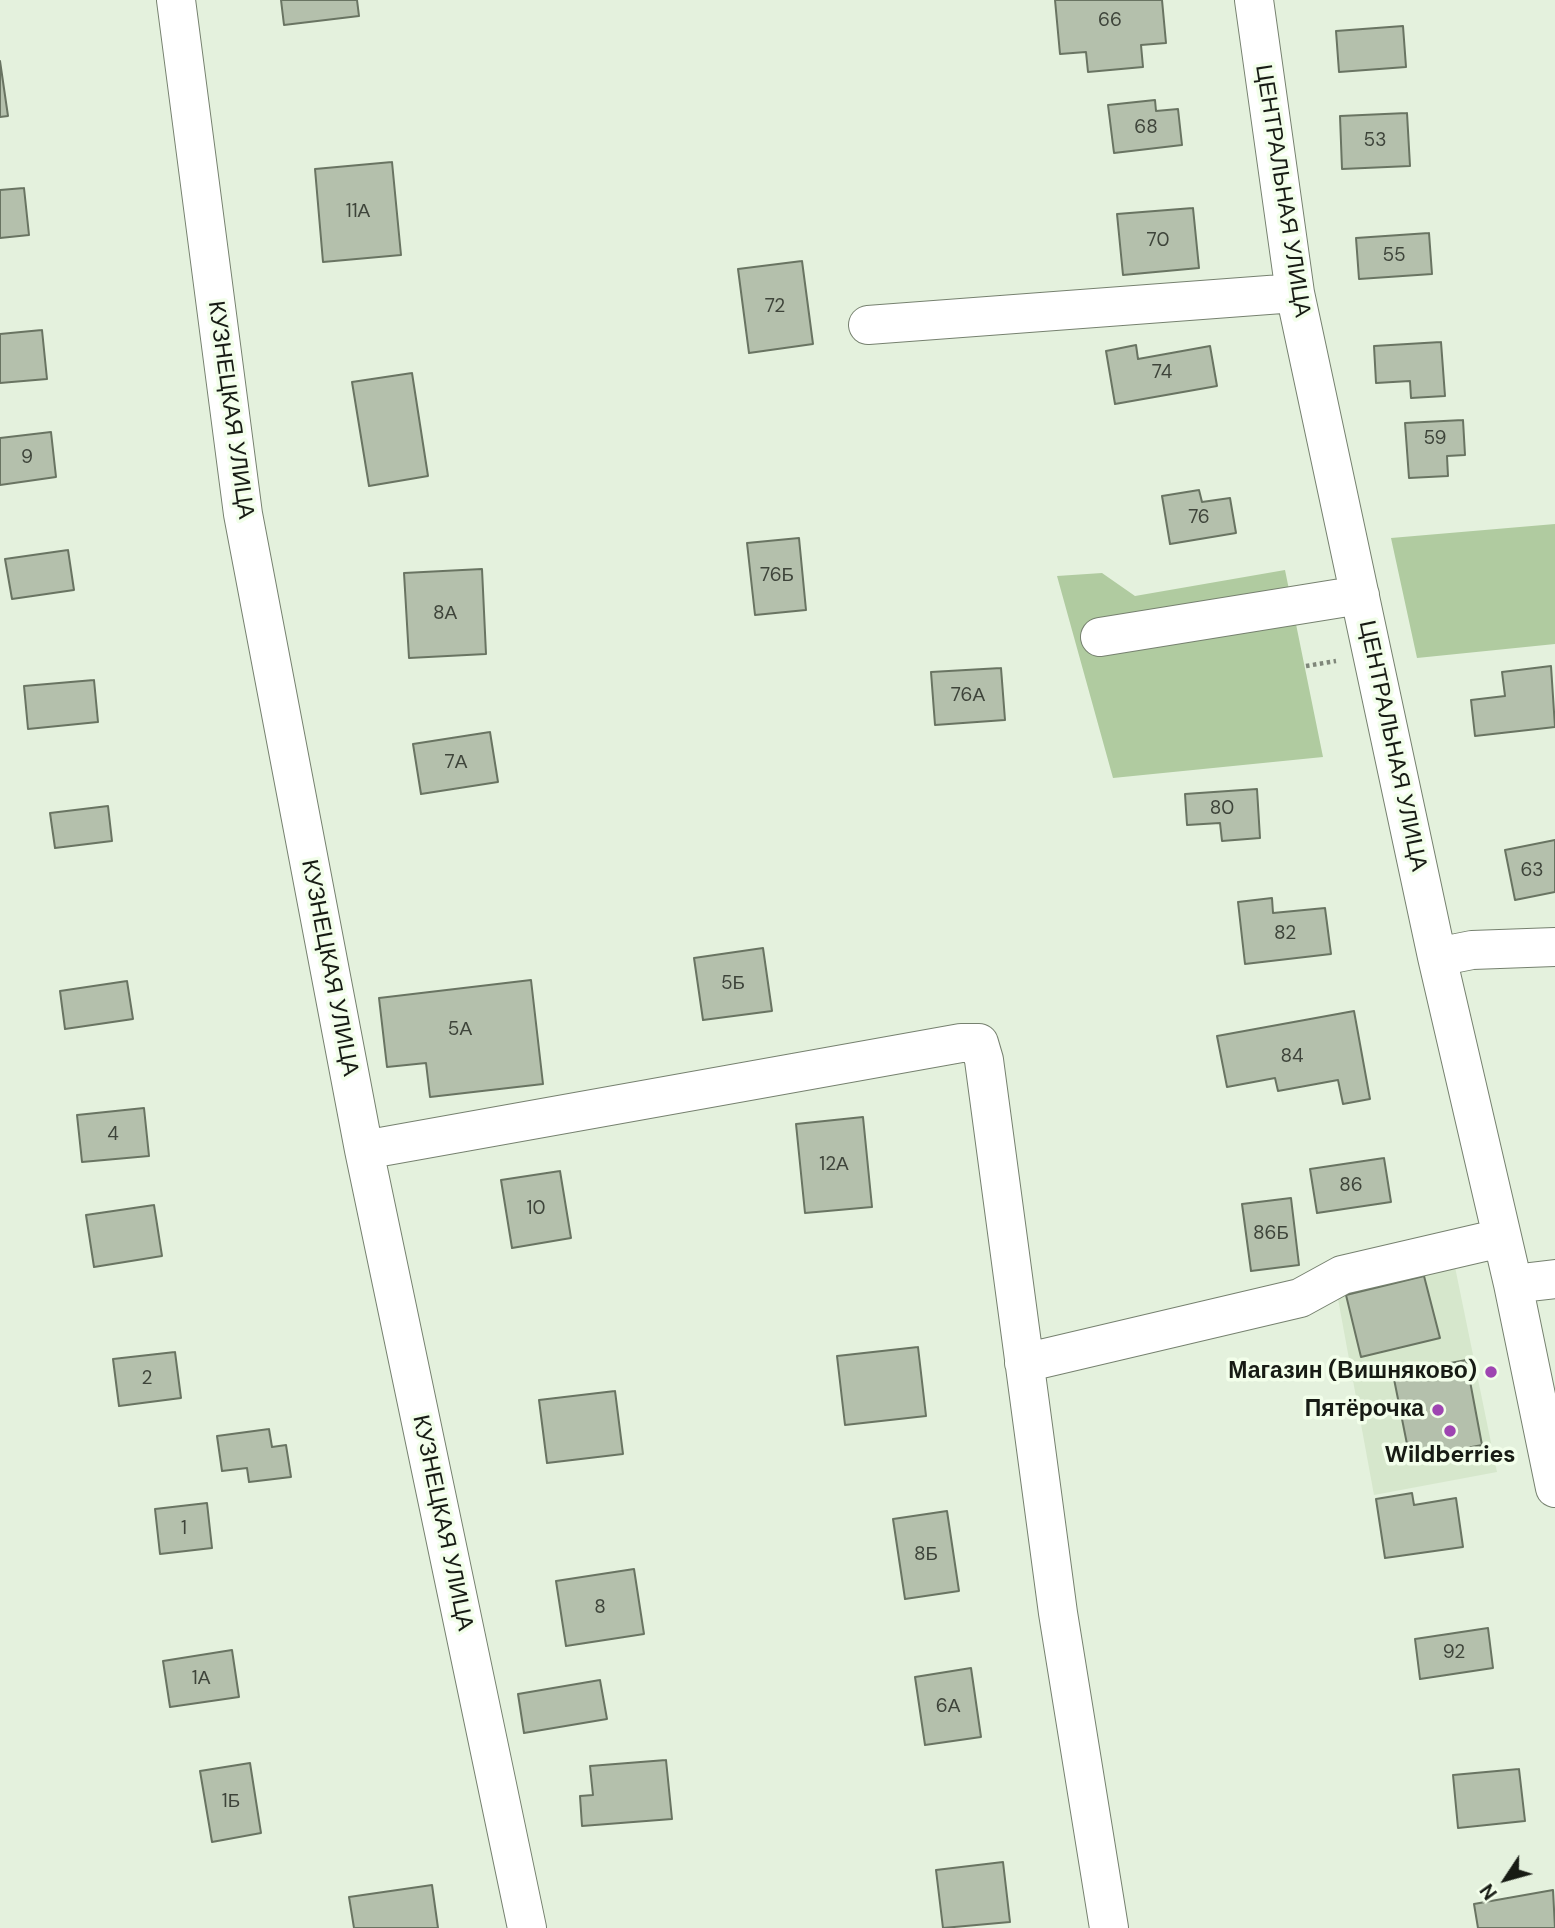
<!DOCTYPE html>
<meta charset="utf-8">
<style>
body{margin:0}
#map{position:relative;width:1555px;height:1928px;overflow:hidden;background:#e4f1dd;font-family:"DM Sans",sans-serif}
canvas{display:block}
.north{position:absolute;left:1471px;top:1844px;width:70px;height:70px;-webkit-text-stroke:5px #f2feea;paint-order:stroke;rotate:234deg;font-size:19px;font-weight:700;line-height:28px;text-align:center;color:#171b14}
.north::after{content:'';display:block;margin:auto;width:24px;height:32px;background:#171b14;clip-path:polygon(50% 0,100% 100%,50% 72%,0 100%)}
</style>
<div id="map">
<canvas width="1555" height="1928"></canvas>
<div class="north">N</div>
</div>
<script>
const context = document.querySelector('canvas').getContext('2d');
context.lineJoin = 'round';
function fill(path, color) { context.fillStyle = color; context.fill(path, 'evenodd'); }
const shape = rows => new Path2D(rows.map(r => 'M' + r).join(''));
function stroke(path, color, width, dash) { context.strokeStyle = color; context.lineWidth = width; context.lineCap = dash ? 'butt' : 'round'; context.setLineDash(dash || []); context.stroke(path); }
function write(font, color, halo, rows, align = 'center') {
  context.font = font + ' "DM Sans",sans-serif'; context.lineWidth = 7; context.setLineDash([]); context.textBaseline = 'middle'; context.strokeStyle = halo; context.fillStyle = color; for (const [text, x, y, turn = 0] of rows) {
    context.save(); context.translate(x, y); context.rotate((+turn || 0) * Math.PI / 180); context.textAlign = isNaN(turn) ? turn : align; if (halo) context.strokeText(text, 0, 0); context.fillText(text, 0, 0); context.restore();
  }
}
fill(shape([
 [1455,1267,1497,1472,1374,1495,1336,1288]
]), '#d6e7cc');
fill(shape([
 [1555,524,1555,644,1417,658,1391,538],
 [1285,570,1323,757,1113,778,1057,576,1102,573,1135,596]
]), '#b0cba0');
const building = shape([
 [281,0,357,0,359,16,284,25,281,0],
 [1055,0,1162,0,1166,43,1141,45,1143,67,1088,72,1086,52,1060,54,1055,0],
 [1403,26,1406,67,1339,72,1336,31,1403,26],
 [0,61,8,116,0,117,0,61],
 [1155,100,1156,111,1178,109,1182,145,1114,153,1108,105,1155,100],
 [1407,113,1410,166,1342,169,1340,116,1407,113],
 [392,162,401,255,323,262,315,169,392,162],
 [24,188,29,235,0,238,0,190,24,188],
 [1193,208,1199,268,1123,275,1117,214,1193,208],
 [1429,233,1432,274,1359,279,1356,238,1429,233],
 [802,261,813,344,749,353,738,269,802,261],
 [42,330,47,379,0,383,0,334,42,330],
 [1441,342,1445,396,1411,398,1410,381,1376,383,1374,346,1441,342],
 [1136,345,1138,359,1210,346,1217,386,1115,404,1106,351,1136,345],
 [412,373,428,476,369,486,352,382,412,373],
 [1463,420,1465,455,1447,456,1448,476,1409,478,1405,423,1463,420],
 [51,432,56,477,0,485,0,438,51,432],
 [1199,490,1202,502,1230,498,1236,533,1170,544,1162,496,1199,490],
 [799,538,806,610,755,615,747,543,799,538],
 [68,550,74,590,12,599,5,559,68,550],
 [482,569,486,654,409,658,404,573,482,569],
 [1551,666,1555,727,1475,736,1471,700,1505,696,1502,672,1551,666],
 [1001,668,1005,720,935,725,931,672,1001,668],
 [94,680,98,722,28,729,24,686,94,680],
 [490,732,498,782,421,794,413,744,490,732],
 [1257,789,1260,838,1222,841,1220,823,1187,825,1185,794,1257,789],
 [108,806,112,841,55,848,50,813,108,806],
 [1555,840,1555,892,1515,900,1505,850,1555,840],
 [1272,898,1273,913,1325,908,1331,954,1245,964,1238,902,1272,898],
 [763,948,772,1011,703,1020,694,958,763,948],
 [531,980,543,1084,430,1097,426,1063,387,1067,379,998,531,980],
 [127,981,133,1019,65,1029,60,991,127,981],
 [1354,1011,1370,1099,1343,1104,1338,1080,1278,1091,1275,1078,1227,1087,1217,1036,1354,1011],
 [144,1108,149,1156,82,1162,77,1115,144,1108],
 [863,1117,872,1207,805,1213,796,1124,863,1117],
 [1384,1158,1391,1202,1317,1213,1310,1169,1384,1158],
 [560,1171,571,1238,512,1248,501,1180,560,1171],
 [1291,1198,1299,1265,1251,1271,1242,1204,1291,1198],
 [154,1205,162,1256,94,1267,86,1215,154,1205],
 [1424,1276,1440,1338,1361,1357,1346,1295,1424,1276],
 [918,1347,926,1416,845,1425,837,1356,918,1347],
 [175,1352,181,1398,119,1406,113,1359,175,1352],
 [1466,1360,1482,1445,1410,1459,1393,1374,1466,1360],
 [615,1391,623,1454,547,1463,539,1400,615,1391],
 [269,1429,272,1447,286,1445,291,1477,249,1482,247,1468,222,1471,217,1436,269,1429],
 [1412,1493,1414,1505,1456,1498,1463,1547,1385,1558,1376,1499,1412,1493],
 [207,1503,212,1548,160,1554,155,1509,207,1503],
 [947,1511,959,1591,905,1599,893,1519,947,1511],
 [634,1569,644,1634,566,1646,556,1581,634,1569],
 [1488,1628,1493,1668,1420,1679,1415,1639,1488,1628],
 [232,1650,239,1697,170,1707,163,1661,232,1650],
 [971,1668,981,1737,925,1745,915,1677,971,1668],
 [600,1680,607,1719,524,1733,518,1694,600,1680],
 [666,1760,672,1819,582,1826,580,1796,593,1795,590,1766,666,1760],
 [250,1763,261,1833,212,1842,200,1771,250,1763],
 [1519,1769,1525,1821,1458,1828,1453,1775,1519,1769],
 [1003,1862,1010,1922,943,1928,936,1870,1003,1862],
 [432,1885,438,1928,354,1928,349,1897,432,1885],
 [1553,1890,1555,1928,1478,1928,1474,1904,1553,1890]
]);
fill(building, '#b4c0ac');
stroke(building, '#697462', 2);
const minor = shape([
 [176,0,243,514,364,1150,527,1928],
 [1254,0,1295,293,1437,957,1513,1284,1555,1488],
 [868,325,1295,293],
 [1100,637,1360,595],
 [1437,957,1472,950,1555,947],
 [364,1150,961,1043,979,1043,984,1060,1058,1613,1109,1928],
 [1513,1284,1555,1279],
 [1024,1363,1300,1298,1342,1275,1501,1238]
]);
stroke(minor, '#76816f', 40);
stroke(shape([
 [1306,666,1336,661]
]), '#7f877a', 4.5, [3.5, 3.5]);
stroke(minor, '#fff', 38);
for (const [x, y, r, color] of [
 [1491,1372,7,"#9e45b1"],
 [1438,1410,7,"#9e45b1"],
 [1450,1431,7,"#9e45b1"]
]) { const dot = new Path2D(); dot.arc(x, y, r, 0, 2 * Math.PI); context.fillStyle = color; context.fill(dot); stroke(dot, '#f2feea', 2.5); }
write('19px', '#3e443a', null, [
 ["66",1110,21],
 ["68",1146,128],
 ["53",1375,141],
 ["11А",358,212],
 ["70",1158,241],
 ["55",1394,256],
 ["72",775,307],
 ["74",1162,373],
 ["59",1435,439],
 ["9",27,458],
 ["76",1199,518],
 ["76Б",777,576],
 ["8А",445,614],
 ["76А",968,696],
 ["7А",456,763],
 ["80",1222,809],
 ["63",1532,871],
 ["82",1285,934],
 ["5Б",733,984],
 ["5А",460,1030],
 ["84",1292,1057],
 ["4",113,1135],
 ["12А",834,1165],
 ["86",1351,1186],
 ["10",536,1209],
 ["86Б",1271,1234],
 ["2",147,1379],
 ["1",184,1529],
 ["8Б",926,1555],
 ["8",600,1608],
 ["92",1454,1653],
 ["1А",201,1679],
 ["6А",948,1707],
 ["1Б",231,1802]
]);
write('23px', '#171b14', '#f2feea', [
 ["ЦЕНТРАЛЬНАЯ УЛИЦА",1282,191,81],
 ["КУЗНЕЦКАЯ УЛИЦА",230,410,82],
 ["ЦЕНТРАЛЬНАЯ УЛИЦА",1392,746,78],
 ["КУЗНЕЦКАЯ УЛИЦА",329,968,79],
 ["КУЗНЕЦКАЯ УЛИЦА",442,1523,78]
]);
write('bold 23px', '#171b14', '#f2feea', [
 ["Магазин (Вишняково)",1477,1372],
 ["Пятёрочка",1424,1410],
 ["Wildberries",1450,1456,"center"]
], 'right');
</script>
